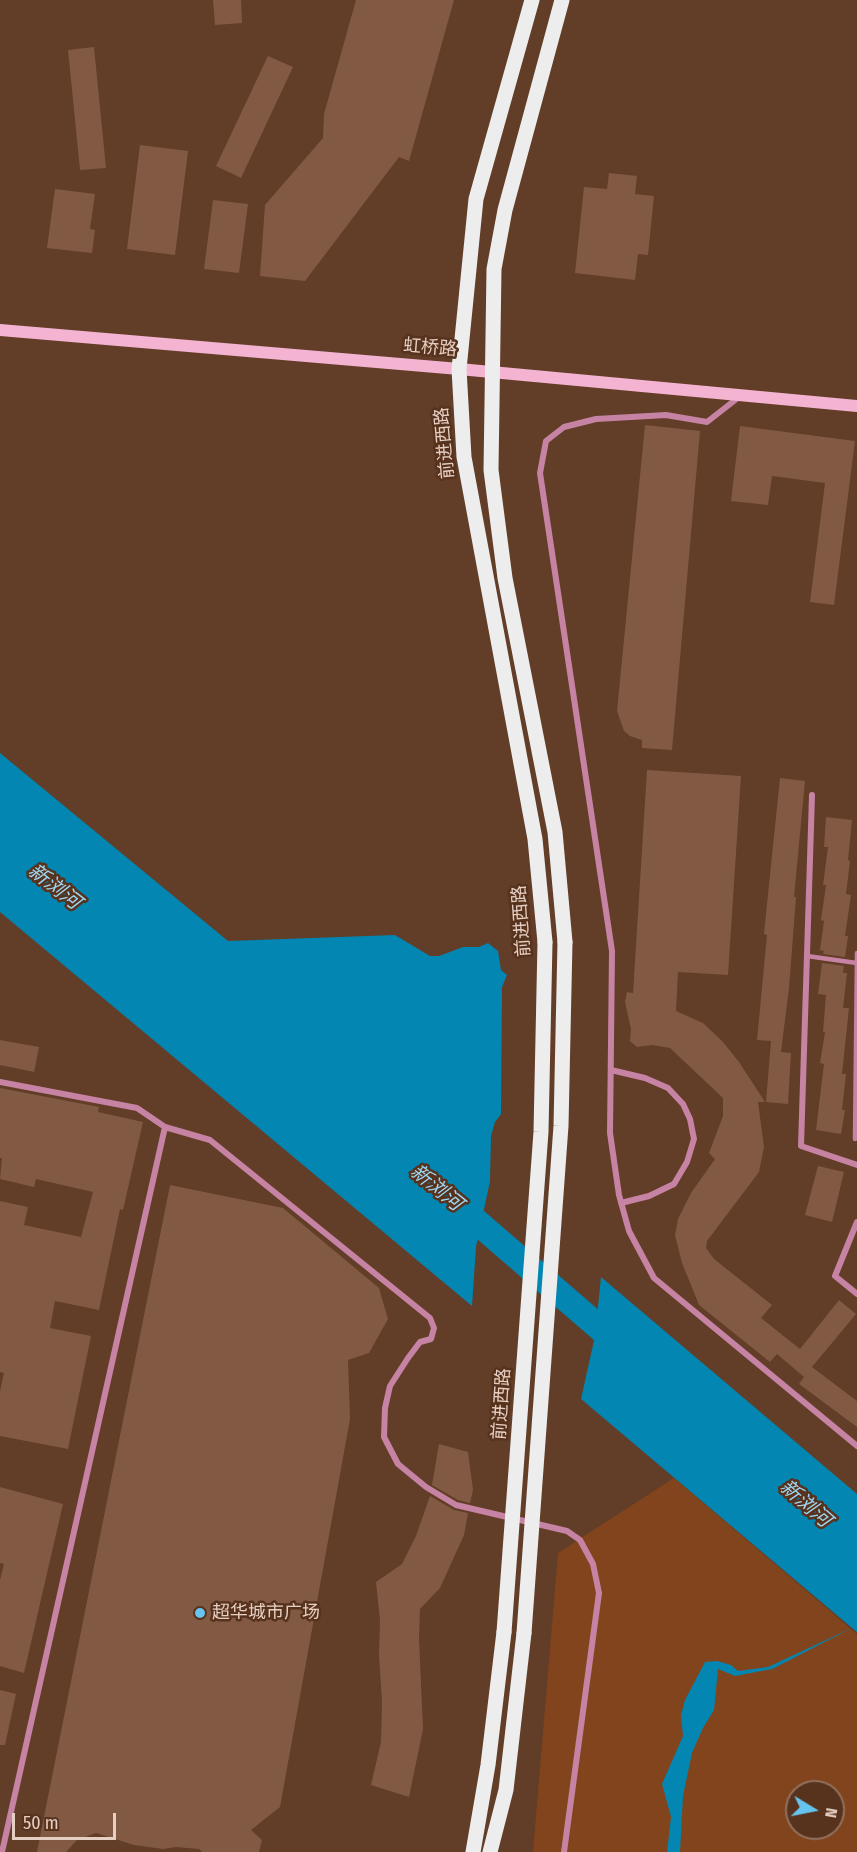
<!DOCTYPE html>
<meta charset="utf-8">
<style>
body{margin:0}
#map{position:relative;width:857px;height:1852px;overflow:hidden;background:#623d27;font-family:"Fira Sans Condensed",sans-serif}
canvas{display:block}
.north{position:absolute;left:785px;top:1780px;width:60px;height:60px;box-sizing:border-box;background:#57321d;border:2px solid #90705f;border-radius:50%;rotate:100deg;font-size:16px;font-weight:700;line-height:24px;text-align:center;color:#e5cec2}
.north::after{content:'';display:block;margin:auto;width:21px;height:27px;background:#66c4ef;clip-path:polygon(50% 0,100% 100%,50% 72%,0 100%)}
.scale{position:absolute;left:12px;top:1813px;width:104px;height:27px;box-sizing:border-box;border:3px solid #e5cec2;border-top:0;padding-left:8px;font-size:18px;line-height:21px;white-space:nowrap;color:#e5cec2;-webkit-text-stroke:4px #57321d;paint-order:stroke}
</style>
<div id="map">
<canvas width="857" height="1852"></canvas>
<div class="north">N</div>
<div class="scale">50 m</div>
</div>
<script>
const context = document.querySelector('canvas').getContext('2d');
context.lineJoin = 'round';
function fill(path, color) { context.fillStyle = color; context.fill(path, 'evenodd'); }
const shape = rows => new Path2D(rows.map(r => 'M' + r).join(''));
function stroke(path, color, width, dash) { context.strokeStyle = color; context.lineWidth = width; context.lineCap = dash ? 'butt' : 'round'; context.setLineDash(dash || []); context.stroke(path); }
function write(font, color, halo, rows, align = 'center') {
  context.font = font + ' "Fira Sans Condensed","Noto Sans SC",sans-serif'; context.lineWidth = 5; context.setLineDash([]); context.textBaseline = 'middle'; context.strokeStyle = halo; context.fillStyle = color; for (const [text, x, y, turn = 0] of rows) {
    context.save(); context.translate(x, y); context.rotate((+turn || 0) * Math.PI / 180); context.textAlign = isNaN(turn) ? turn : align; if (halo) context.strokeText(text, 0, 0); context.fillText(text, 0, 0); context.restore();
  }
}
fill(shape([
 [674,1478,857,1634,857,1852,533,1852,558,1553],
 [797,1792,833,1792,833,1828,797,1828]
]), '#82441c');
fill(shape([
 [0,753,228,941,395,935,430,956,439,956,463,947,479,947,488,943,498,951,501,970,507,975,502,987,501,1114,495,1122,491,1136,490,1181,476,1247,472,1306,0,912],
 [601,1277,857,1494,857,1632,852,1628,772,1669,735,1676,718,1669,714,1710,703,1728,692,1753,683,1796,680,1852,667,1852,671,1817,662,1784,683,1736,681,1715,685,1700,705,1662,717,1661,731,1665,738,1671,768,1667,852,1628,581,1399,595,1336]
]), '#0386b1');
stroke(shape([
 [455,1203,623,1348]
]), '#0386b1', 26);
fill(shape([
 [213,0,241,0,242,23,215,25],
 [356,0,454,0,409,161,399,157,305,281,260,276,265,205,323,138,324,114],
 [94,47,106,168,80,170,68,50],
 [268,56,293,67,241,178,216,166],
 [140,145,188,151,175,255,127,249],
 [609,173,637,176,635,194,654,196,648,255,638,254,635,280,575,273,584,187,607,189],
 [55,189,95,194,90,229,95,230,92,253,47,248],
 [213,200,248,204,239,273,204,269],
 [645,425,700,431,672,750,642,748,642,740,630,736,624,731,617,711],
 [740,426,855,441,834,605,810,602,825,483,772,476,768,505,731,501],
 [647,770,741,776,728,975,678,972,676,1011,703,1023,723,1042,739,1062,765,1102,758,1102,764,1147,759,1172,707,1241,706,1248,714,1259,772,1305,761,1318,800,1349,839,1300,856,1314,812,1367,857,1401,857,1427,799,1384,804,1377,777,1354,770,1362,699,1305,682,1263,675,1235,678,1219,691,1193,715,1159,709,1153,723,1116,723,1098,670,1048,652,1045,637,1047,630,1041,631,1029,625,1002,627,992,633,993],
 [780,778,805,781,794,897,796,897,789,988,781,1052,791,1053,788,1104,766,1102,771,1041,757,1040,767,935,764,934,768,894],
 [826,817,852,820,848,860,850,861,846,894,851,895,845,936,848,936,845,957,823,954,824,951,820,950,824,921,821,920,826,885,823,885,828,847,824,847],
 [822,963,844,966,843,973,847,973,843,1008,849,1008,842,1074,846,1074,842,1110,845,1110,841,1134,816,1130,824,1064,820,1063,825,1032,823,1032,826,995,818,994],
 [0,1040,39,1047,34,1072,0,1065],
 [0,1088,99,1107,98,1112,143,1122,123,1210,120,1209,99,1310,55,1301,50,1328,91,1336,68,1449,0,1436,0,1391,4,1373,0,1372,0,1201,28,1207,24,1225,81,1237,93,1192,36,1179,34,1187,0,1179,2,1158,0,1158],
 [818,1166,844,1172,832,1222,805,1215],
 [170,1185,283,1208,379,1288,388,1319,369,1353,348,1360,350,1419,280,1807,251,1830,262,1840,259,1852,202,1852,199,1849,176,1847,163,1849,134,1845,96,1833,77,1840,66,1852,37,1852],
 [439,1444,468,1452,473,1490,470,1503,458,1500,432,1485],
 [0,1487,63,1504,24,1673,0,1666,0,1580,4,1564,0,1563],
 [430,1496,454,1510,468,1513,464,1535,440,1588,420,1609,419,1639,423,1729,409,1797,371,1785,381,1742,382,1701,379,1656,380,1620,376,1582,402,1564,416,1536],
 [0,1690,16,1694,5,1745,0,1745]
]), '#825a44');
stroke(shape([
 [807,956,857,963],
 [855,1139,857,953]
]), '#c683a3', 4.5);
stroke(shape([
 [739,397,707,422,666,415,596,419,564,427,546,441,540,473,612,951,610,1133,619,1195,629,1231,654,1278,857,1446],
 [812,795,801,1146,857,1165],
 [611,1070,645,1078,668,1088,683,1104,690,1119,694,1139,687,1162,674,1184,649,1196,621,1203],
 [0,1082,137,1108,165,1127],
 [857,1222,835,1276,857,1294],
 [2,1852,165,1127,210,1140,430,1318,434,1328,431,1339,420,1342,408,1358,390,1386,385,1408,384,1437,398,1464,426,1487,456,1505,567,1531,580,1540,593,1564,599,1593,564,1852]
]), '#c683a3', 6);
stroke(shape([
 [0,330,459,369,857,406]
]), '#f4b4d1', 12);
stroke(shape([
 [532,0,476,199,459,369,464,457,535,839,545,942],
 [562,0,505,210,494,269,491,470,505,578,555,832,565,942],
 [473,1852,488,1765,504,1632],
 [490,1852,506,1790,524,1633]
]), '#ededed', 15);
stroke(shape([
 [504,1632,541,1132,545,942],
 [524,1633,561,1126,565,942]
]), '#ededed', 15);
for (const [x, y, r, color] of [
 [200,1613,6,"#66c4ef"]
]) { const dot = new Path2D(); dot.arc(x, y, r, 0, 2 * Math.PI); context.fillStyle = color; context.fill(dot); stroke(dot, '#57321d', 2); }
write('18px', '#e5cec2', '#57321d', [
 ["虹桥路",430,348,5],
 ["前进西路",445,443,-95],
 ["前进西路",522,921,-94],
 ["前进西路",502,1404,-86]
]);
write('18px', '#e5cec2', '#57321d', [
 ["超华城市广场",212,1613]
], 'left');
write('italic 20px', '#9fd7f3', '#57321d', [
 ["新浏河",54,887,38],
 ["新浏河",436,1188,39],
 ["新浏河",805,1504,41]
]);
</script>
